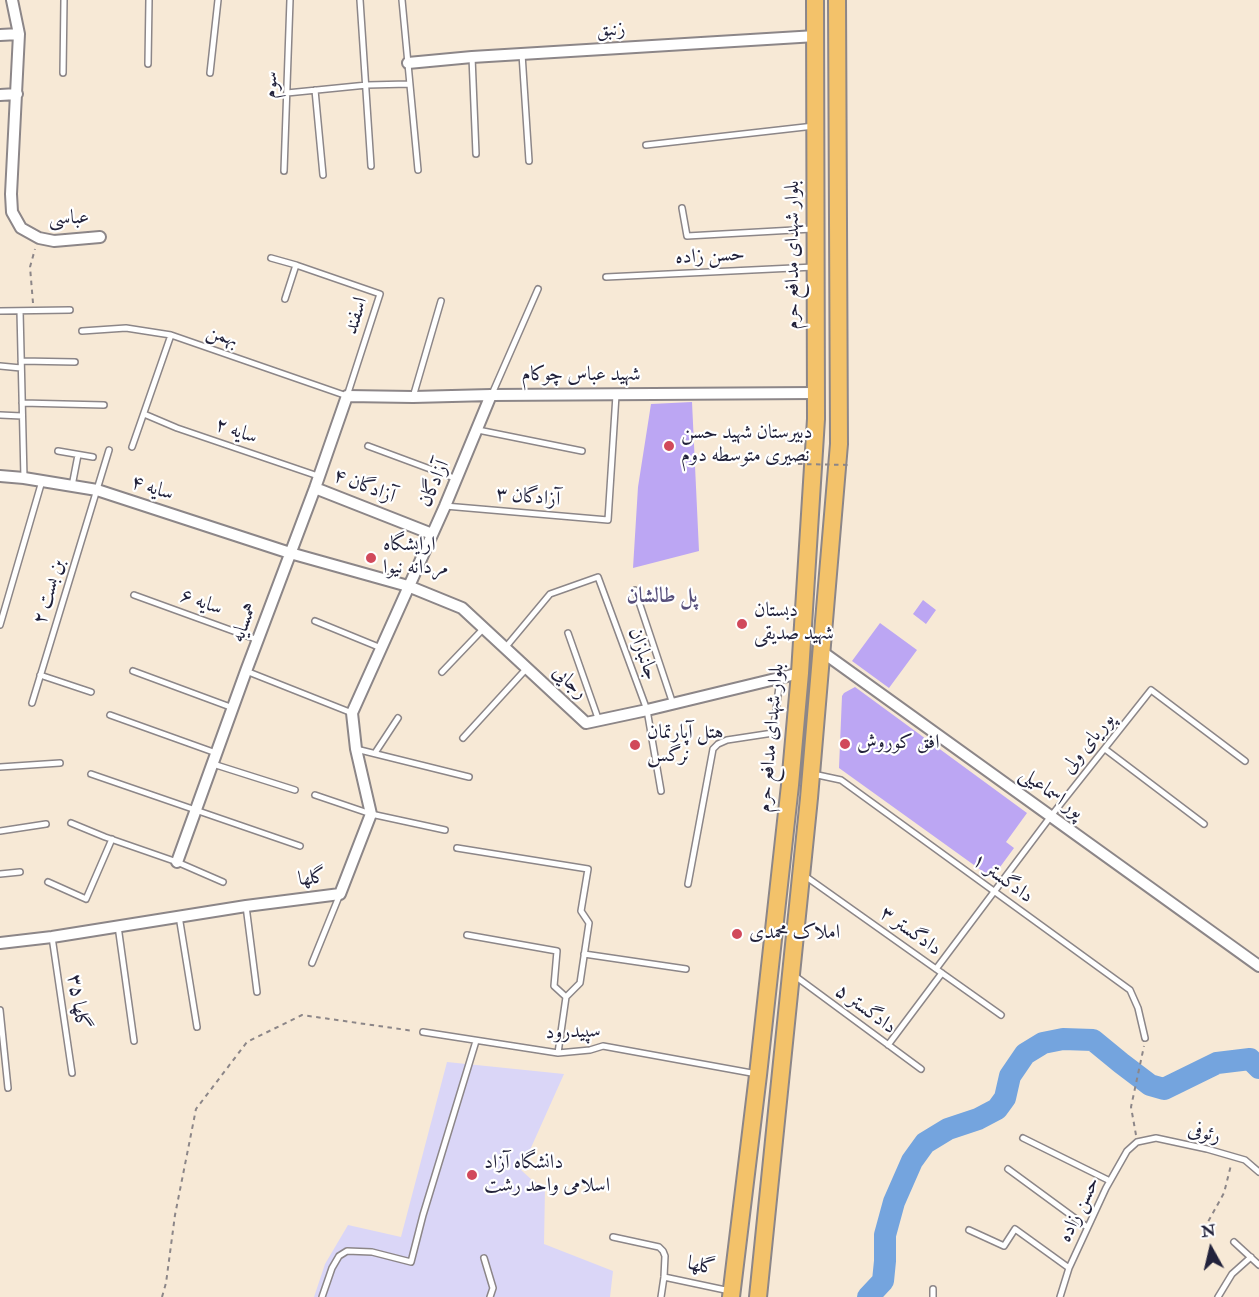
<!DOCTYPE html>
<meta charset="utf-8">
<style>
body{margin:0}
#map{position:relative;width:1259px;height:1297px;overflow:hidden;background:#f7e9d6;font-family:"IM FELL Double Pica",serif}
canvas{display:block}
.north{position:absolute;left:1181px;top:1219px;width:60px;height:60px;-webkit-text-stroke:4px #fff;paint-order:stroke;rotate:352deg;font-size:16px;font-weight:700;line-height:24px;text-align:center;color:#22223b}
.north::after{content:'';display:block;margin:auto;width:21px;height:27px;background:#22223b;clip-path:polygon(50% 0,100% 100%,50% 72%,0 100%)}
</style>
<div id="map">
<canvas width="1259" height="1297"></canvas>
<div class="north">N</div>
</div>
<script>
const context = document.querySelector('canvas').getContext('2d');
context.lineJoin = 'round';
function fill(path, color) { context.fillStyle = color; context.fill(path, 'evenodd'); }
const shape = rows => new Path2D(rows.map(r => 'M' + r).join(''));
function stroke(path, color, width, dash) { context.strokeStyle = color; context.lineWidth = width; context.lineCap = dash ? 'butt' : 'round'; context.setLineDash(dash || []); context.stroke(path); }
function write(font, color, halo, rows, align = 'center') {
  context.font = font + ' "IM FELL Double Pica",Amiri,serif'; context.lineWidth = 4.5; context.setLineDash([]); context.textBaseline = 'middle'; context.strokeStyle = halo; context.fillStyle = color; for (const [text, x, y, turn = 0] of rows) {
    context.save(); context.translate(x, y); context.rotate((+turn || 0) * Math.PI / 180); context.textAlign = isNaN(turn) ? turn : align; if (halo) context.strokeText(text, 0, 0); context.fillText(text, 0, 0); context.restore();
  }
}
fill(shape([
 [447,1062,564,1074,521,1170,532,1180,545,1188,544,1244,613,1271,610,1297,314,1297,325,1264,348,1225,401,1237]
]), '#dad6f7');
stroke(shape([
 [868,1297,883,1281,885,1261,885,1235,894,1202,912,1161,925,1143,948,1129,978,1119,997,1109,1005,1098,1010,1076,1025,1054,1043,1043,1063,1039,1093,1040,1121,1063,1150,1085,1164,1089,1217,1063,1250,1059,1259,1068]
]), '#74a4de', 22);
fill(shape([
 [692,402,699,551,633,568,638,487,651,404],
 [923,600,936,610,926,624,913,614],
 [880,623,917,650,889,688,852,661],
 [855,687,1027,813,1006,842,1014,848,992,878,839,768,842,696,844,693]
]), '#bca6f3');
const lane = shape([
 [360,0,371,166],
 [402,0,418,170],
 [522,54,529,161],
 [472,57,476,154],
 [148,64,149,0],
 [63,73,64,0],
 [210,73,218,0],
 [315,90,323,175],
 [287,93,367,85,409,84],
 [646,145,814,126],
 [284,171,290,0],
 [682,208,687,236,812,229],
 [606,277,814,267],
 [285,299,296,265],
 [0,311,70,310],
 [20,311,24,478],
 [82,331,126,328,171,335,347,396,380,294,296,265,271,258],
 [21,361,75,362],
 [0,366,21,368],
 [492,394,538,289],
 [413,397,441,301],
 [22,403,104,405],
 [144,414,177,428,318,476],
 [0,415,22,416],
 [478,430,582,451],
 [368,446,457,479],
 [132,447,171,335],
 [58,451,93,457],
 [72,486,78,455],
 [445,506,608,520,616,395],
 [635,590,673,704],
 [134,595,258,640],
 [315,621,381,648],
 [0,625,42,481],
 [568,633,599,721],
 [505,648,550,594,598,577,647,710,661,791],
 [133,671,233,708],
 [246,671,352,713],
 [442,672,484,628],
 [40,675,91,692],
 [32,703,109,450],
 [110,715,216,753],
 [463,738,527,668],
 [356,749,469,777],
 [1105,749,1204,824],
 [375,753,398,718],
 [213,764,295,790],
 [0,767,60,763],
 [91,774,300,846],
 [813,774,841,780,1130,990,1138,1008,1145,1038],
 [315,795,371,814,445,830],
 [71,823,105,837,177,862,223,882],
 [0,831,46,824],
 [457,848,588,869,581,911,589,923,580,983,566,997],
 [0,874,20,872],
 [805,876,1001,1015],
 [48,882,86,899,112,839],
 [688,884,713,749,718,744,727,740,773,733,780,679],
 [246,906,257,992],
 [179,916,197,1027],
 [118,926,134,1041],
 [467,935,557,951,554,986,566,997],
 [52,937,72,1073],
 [584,954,686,969],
 [312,963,340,894],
 [936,969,1051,816,1151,690,1245,761],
 [795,976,921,1069],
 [0,1010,8,1088],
 [423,1032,558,1053,590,1050,603,1046,757,1074],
 [888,1045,942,973],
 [558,1053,566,997],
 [1023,1138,1110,1181],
 [1008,1169,1087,1227],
 [969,1230,1004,1246,1015,1229,1069,1268],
 [613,1237,659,1247,663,1251,665,1256,664,1277,661,1297],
 [1234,1242,1259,1265],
 [484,1258,493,1288,490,1297],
 [664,1277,730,1291],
 [322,1297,332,1268,339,1256,347,1251,372,1252,411,1262,423,1215,476,1041],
 [933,1297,933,1289],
 [1060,1297,1069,1268,1106,1188,1127,1151,1137,1142,1156,1138,1207,1149,1245,1160,1259,1172],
 [1218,1297,1232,1274,1251,1257]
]);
const street = shape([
 [12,0,19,34,11,194,12,212,21,228,39,238,54,241,100,237],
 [0,35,19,34],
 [408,63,472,57,816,36],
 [0,95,17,94],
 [0,476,24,478,97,490,290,553,408,586,462,608,586,723,647,710,800,673],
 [315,488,432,534],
 [821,651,1259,966],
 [177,862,246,671,315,488,347,396,413,397,491,395,816,393],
 [0,943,52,937,246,906,340,894,371,814,356,749,352,713,445,506,491,395]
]);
const primary = shape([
 [731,1297,758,1075,790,785,800,673,816,419,815,0],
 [758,1297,809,798,839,444,837,0]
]);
stroke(lane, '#8c8688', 8);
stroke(street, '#8c8688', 14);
stroke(primary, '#8c8688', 20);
stroke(shape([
 [33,303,30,267,35,249],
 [1136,1135,1131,1107,1144,1046],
 [1204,1229,1224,1193,1231,1165],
 [162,1297,166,1283,175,1215,196,1109,247,1042,302,1015,414,1031]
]), '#8c8688', 2, [4.5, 4.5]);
stroke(lane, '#fff', 5);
stroke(street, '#fff', 10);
stroke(primary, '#f3c26a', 16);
stroke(shape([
 [798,464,850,465]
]), '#8c8688', 2, [4.5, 4.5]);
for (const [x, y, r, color] of [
 [669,446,6,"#d1495b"],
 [371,558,6,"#d1495b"],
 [742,624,6,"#d1495b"],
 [845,744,6,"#d1495b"],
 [635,745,6,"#d1495b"],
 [737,934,6,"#d1495b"],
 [472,1175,6,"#d1495b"]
]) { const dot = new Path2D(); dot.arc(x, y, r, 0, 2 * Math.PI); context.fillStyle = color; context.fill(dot); stroke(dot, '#fff', 2); }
write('20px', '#22223b', '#fff', [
 ["زنبق",611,31,-4],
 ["سوم",272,85,-88],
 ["عباسی",69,219,-1],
 ["بلوار شهدای مدافع حرم",794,255,-90],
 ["حسن زاده",710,257,-3],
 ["اسفند",357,316,-73],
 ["بهمن",222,337,19],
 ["شهید عباس چوکام",581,376],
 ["سایه ۲",236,432,19],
 ["آزادگان",435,484,-66],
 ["آزادگان ۴",364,487,21],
 ["سایه ۴",152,489,18],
 ["آزادگان ۳",528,498,5],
 ["بن بست ۲",50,592,-73],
 ["سایه ۶",201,603,20],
 ["همسایه",245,623,-70],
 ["جانبازان",642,654,70],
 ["رجایی",569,683,43],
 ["بلوار شهدای مدافع حرم",772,738,-85],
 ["پوریای ولی",1089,744,-51],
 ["پور اسماعیلی",1051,794,36],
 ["گلها",312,879,-7],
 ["دادگستر ۱",1002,879,36],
 ["دادگستر ۳",910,932,35],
 ["گلها ۳۵",77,1002,81],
 ["دادگستر ۵",865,1010,36],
 ["سپیدرود",573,1033,-2],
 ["رئوفی",1204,1134,14],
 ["حسن زاده",1080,1210,-64],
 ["گلها",701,1267,12]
]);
write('20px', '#22223b', '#fff', [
 ["دبیرستان شهید حسن",681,434],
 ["نصیری متوسطه دوم",681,457],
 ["ارایشگاه",383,546],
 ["مردانه نیوا",383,569],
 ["دبستان",754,612],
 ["شهید صدیقی",754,635],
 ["هتل آپارتمان",647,734],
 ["نرگس",647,757],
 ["افق کوروش",857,744],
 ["املاک محمدی",749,934],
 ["دانشگاه آزاد",484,1164],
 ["اسلامی واحد رشت",484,1187]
], 'left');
write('bold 21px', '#58507b', '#fff', [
 ["پل طالشان",662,597]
]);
</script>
